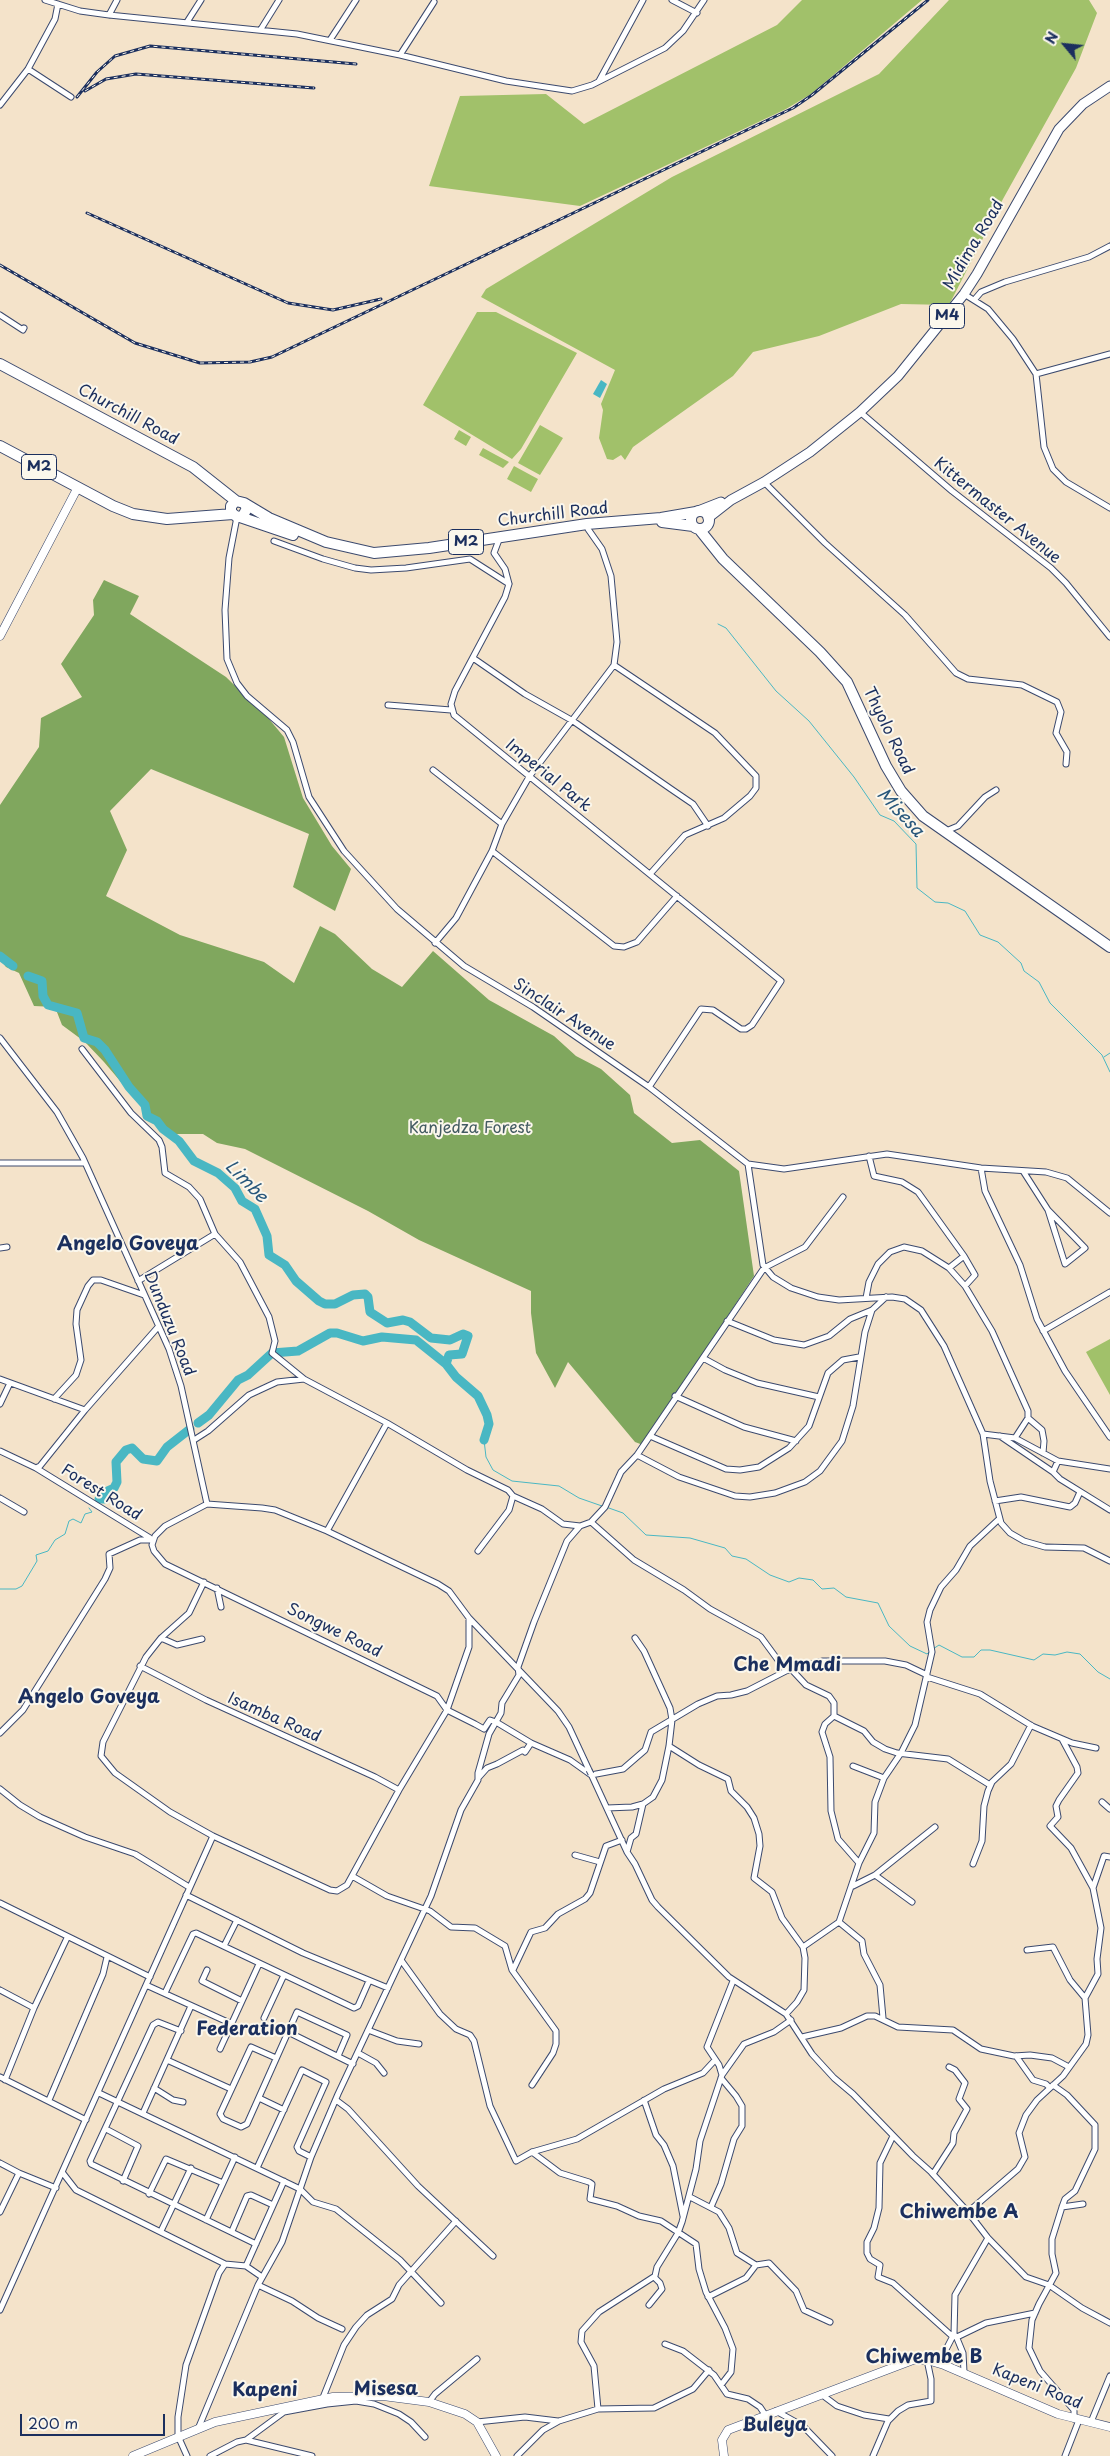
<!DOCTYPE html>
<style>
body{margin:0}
#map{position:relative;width:1110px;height:2456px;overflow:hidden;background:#f4e3ca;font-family:"Playpen Sans",sans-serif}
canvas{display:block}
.north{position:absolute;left:1040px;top:20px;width:50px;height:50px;-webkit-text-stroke:4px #fbf7ec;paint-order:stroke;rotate:298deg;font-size:14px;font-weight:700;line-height:20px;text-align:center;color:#1b2f5e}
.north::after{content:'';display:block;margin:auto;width:18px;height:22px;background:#1b2f5e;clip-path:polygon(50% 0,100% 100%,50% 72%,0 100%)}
.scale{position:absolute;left:20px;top:2414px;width:145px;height:22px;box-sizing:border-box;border:2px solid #1b2f5e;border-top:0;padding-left:6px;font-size:15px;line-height:18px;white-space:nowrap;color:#1b2f5e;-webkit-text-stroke:4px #fbf7ec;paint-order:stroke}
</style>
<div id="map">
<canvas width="1110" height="2456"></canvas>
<div class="north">N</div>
<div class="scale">200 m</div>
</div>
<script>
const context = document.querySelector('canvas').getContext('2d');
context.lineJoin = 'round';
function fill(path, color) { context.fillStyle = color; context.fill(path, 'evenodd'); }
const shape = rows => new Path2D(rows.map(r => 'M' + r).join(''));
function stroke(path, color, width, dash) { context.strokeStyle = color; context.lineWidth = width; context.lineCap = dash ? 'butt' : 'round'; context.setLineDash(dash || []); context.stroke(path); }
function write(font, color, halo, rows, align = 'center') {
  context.font = font + ' "Playpen Sans",sans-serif'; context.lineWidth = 4; context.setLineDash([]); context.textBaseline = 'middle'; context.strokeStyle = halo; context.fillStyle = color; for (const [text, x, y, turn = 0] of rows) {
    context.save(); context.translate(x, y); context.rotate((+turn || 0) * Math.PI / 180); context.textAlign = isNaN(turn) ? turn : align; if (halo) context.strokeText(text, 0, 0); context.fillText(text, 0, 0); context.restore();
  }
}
fill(shape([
 [802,0,922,0,811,94,786,109,580,206,429,186,460,96,546,94,584,124,777,25],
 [949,0,1089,0,1097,13,1076,68,1003,199,949,305,901,304,819,336,753,352,733,376,633,447,625,460,621,455,613,460,607,459,599,438,603,410,601,404,615,370,481,297,486,289,672,177,879,74],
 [477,312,496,312,577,353,521,449,512,459,423,405],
 [540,425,563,438,540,475,518,463],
 [459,430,471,437,466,446,454,439],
 [483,448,509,462,503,468,479,455],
 [514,466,538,479,531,492,507,479],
 [1110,1339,1110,1395,1086,1352]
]), '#a1c16a');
fill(shape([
 [104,580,139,596,130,614,226,677,269,719,284,737,303,798,332,846,351,869,335,911,293,887,309,834,151,769,110,811,127,850,106,896,180,935,264,962,294,983,320,926,335,934,372,969,402,987,433,951,489,1000,554,1036,576,1056,601,1069,630,1095,634,1113,672,1143,700,1140,739,1171,754,1276,643,1445,635,1442,568,1362,555,1388,536,1353,531,1313,531,1291,419,1240,368,1211,245,1149,217,1143,203,1134,165,1134,104,1062,85,1042,62,1025,55,1007,34,1006,19,973,6,967,0,959,0,805,39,747,41,718,82,697,61,664,94,615,93,600]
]), '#80a75e');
fill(shape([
 [601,380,607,384,600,398,593,394]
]), '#49b7c3');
stroke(shape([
 [718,624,726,628,776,691,809,721,854,777,880,815,894,821,916,844,917,888,935,902,948,903,965,911,980,935,998,942,1021,963,1024,971,1039,982,1050,1003,1102,1055,1110,1072],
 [1104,1057,1110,1053],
 [484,1440,486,1457,493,1470,512,1481,559,1486,579,1498,602,1506],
 [606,1507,623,1513,646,1535,690,1538,725,1548,732,1556,746,1559,770,1575,789,1582,799,1578,813,1580,822,1589,834,1588,846,1597,878,1603,889,1626,910,1646,927,1654,930,1651],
 [0,1589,16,1589,22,1586,37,1561,36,1555,48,1551,55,1540,65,1534,69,1521,73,1519,81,1523,85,1514,92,1512,89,1508],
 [933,1649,939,1645,962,1657,974,1657,981,1650,990,1650,1034,1660,1043,1654,1055,1655,1067,1652,1080,1654,1098,1672,1110,1679]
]), '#49b7c3', 1);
stroke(shape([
 [0,956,13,966],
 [28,976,42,981,43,996,48,1005,77,1013,84,1038,97,1042,105,1050,129,1087,145,1105,147,1116,157,1121,163,1129,179,1141,194,1161,218,1173,235,1188,242,1201,255,1209,267,1236,269,1255,285,1265,296,1281,319,1301,325,1304,335,1304,353,1295,365,1294,368,1297,370,1312,387,1323,403,1320,410,1322,431,1338,450,1340,463,1334,468,1336,462,1354,449,1355,446,1364,456,1377,478,1396,487,1415,489,1424,484,1440],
 [198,1423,209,1415,238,1380,248,1375,272,1353,298,1351,330,1333,337,1333,363,1341,382,1337,416,1340,446,1364],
 [99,1499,106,1499,105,1492,114,1488,117,1482,116,1462,126,1450,132,1448,143,1459,157,1461,167,1447,190,1429]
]), '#49b7c3', 9);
const street = shape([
 [45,0,80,11,109,15,297,34,400,55,506,81,572,91,592,85,665,48,683,31,704,0],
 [672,0,697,13],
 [109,15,117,0],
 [187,22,201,0],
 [261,29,279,0],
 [330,40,356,0],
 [400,55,434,2],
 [28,69,71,97],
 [599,81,643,0],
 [0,105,28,69,55,19,58,4],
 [964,294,988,309,1013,339,1036,374,1044,447,1053,469,1066,482,1110,508],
 [975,299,981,292,1005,282,1089,257,1110,246],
 [0,315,23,330,24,328],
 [1036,374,1110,354],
 [860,412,952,491,1051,568,1066,583,1110,637],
 [764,482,825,543,905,615,956,673,968,679,1022,685,1057,702,1061,712,1056,733,1067,752,1066,764],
 [237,517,229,558,225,610,227,659,237,683,247,696,287,730,293,742,309,797,344,851,397,909,464,966,533,1007,649,1087,748,1164,763,1265,773,1277,791,1288,818,1297,839,1300,892,1297,905,1299,921,1310,944,1346,983,1434,990,1481,1001,1523,1010,1533,1024,1541,1045,1547,1084,1548,1110,1561],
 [500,537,494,553,505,569,509,584,505,597,455,691,451,704,454,715,781,981,752,1025,746,1029,741,1029,713,1010,701,1009,649,1087],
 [274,541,323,559,355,568,371,570,406,568,470,559,509,584],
 [473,658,525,694,573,721,671,789,693,804,708,826],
 [614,665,715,733,756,776,756,788,750,796,724,818,685,835,650,874],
 [388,705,451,710],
 [433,770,502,824],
 [946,831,958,826,985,797,996,790],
 [492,851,614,946,624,947,637,942,677,896],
 [435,943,456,918,492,851,502,824,529,777,614,665,617,642,611,576,602,549,588,529,587,524],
 [0,1038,57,1112,83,1158,169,1349,181,1386,207,1504],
 [82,1049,131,1113,159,1140,162,1147,165,1173,189,1187,200,1199,215,1234,240,1262,269,1317,275,1341,272,1353,304,1379],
 [869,1156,874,1176,902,1182,918,1192,964,1256],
 [0,1163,84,1163],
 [748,1164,784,1169,887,1154,981,1168,1046,1172,1067,1178,1110,1213],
 [981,1168,985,1191,1020,1265,1037,1319,1065,1371,1110,1437],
 [1023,1171,1048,1210,1065,1264,1085,1248,1048,1210],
 [0,1248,7,1247],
 [949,1268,964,1256,975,1275,965,1286],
 [138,1281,215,1234],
 [866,1298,869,1282,878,1264,890,1252,904,1247,922,1251,949,1268,965,1286,992,1331,1028,1411,1028,1418,1015,1438],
 [727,1321,774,1340,804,1345,829,1336,850,1319,872,1310],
 [1043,1331,1110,1292],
 [703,1358,725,1370,757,1383,819,1397],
 [0,1379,85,1410],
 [675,1396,744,1427,796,1441],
 [54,1399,76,1375,81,1360,76,1324,77,1310,88,1286,93,1280,101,1280,144,1295],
 [0,1404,10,1383],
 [1028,1418,1042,1430,1044,1441,1043,1453],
 [983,1434,1015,1438,1058,1461,1110,1469],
 [650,1436,726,1469,740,1470,759,1467,789,1448,809,1426,828,1373,843,1360,859,1357],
 [1000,1436,1053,1472],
 [194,1440,208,1431,249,1395,277,1382,304,1379,387,1423,467,1470,508,1490,513,1496,542,1509,563,1524,580,1526],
 [0,1451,36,1468,150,1538],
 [637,1455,679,1477,735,1496,750,1497,775,1493,805,1482,820,1471,842,1441,853,1406,865,1332,872,1310,886,1297],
 [1058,1461,1053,1472,1060,1479,1110,1510],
 [36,1468,40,1466,85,1410,158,1327],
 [0,1498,24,1512],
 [995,1501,1021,1497,1070,1507,1075,1503,1080,1492],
 [591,1522,634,1560,684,1590,710,1609,761,1637,786,1671],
 [327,1531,387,1423],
 [478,1551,509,1510,513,1496],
 [204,1582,189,1613,161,1638,146,1657,103,1742,101,1756,115,1773,170,1812,213,1836,330,1890,337,1891,347,1885,399,1790,447,1710,469,1647,469,1618],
 [217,1588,221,1607],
 [161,1638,177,1645,202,1639],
 [140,1666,206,1700,375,1777,399,1790],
 [792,1670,806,1685,829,1696,834,1703,834,1716,825,1724,822,1732,830,1757,831,1811,838,1839,859,1863],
 [927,1677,980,1694,1032,1726,1072,1743,1096,1748],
 [834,1716,864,1731,873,1742,885,1749,897,1753,948,1759,990,1785],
 [0,1733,23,1710,105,1579,110,1568,109,1554,140,1540,153,1540],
 [1062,1739,1077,1767,1078,1773,1059,1800,1056,1806,1058,1817,1050,1826,1071,1848,1093,1888],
 [669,1746,699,1765,728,1779,731,1791,747,1807,754,1818,759,1834,760,1846,754,1878,772,1892,782,1918,803,1947,805,1958,804,1990,797,2002,786,2014],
 [853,1766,884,1778],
 [589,1770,569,1727,558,1711,469,1618,449,1591,438,1584,327,1531,275,1510,262,1508,207,1504,165,1526,155,1536,152,1545,154,1551,165,1564,437,1696,447,1710,475,1724,484,1729,490,1720,496,1722,531,1743,570,1760,591,1775,623,1769,645,1750,651,1732,698,1704,717,1696,731,1695,747,1691,786,1671,822,1661,885,1661,906,1665,927,1675],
 [591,1774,627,1852,635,1864,652,1900,658,1907,729,1977,786,2014,812,2054,834,2078,853,2094,913,2156,931,2172,968,2212,988,2238,1026,2277,1049,2285,1082,2308,1110,2323],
 [479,1777,487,1768,497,1764,523,1750,525,1752,531,1743],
 [0,1789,20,1805,40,1817,85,1837,135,1854,189,1887],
 [1102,1802,1110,1809],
 [607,1808,632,1807,643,1804,653,1797,662,1780,669,1746,672,1720,670,1708,644,1651,635,1638],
 [213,1836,62,2172,76,2190,225,2264,246,2266,262,2277],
 [627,1852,631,1838,636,1834,643,1804],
 [575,1855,600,1862],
 [973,1864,982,1841,984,1806,988,1791,992,1782,1011,1764,1031,1725],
 [875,1875,912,1902],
 [352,1876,387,1896,430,1911,451,1927,475,1928,505,1946,512,1970,556,2031,556,2044,553,2053,532,2085],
 [853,1886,875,1875,935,1827],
 [186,1895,303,1953,388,1988],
 [0,1903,150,1977],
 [839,1922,862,1941,864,1954,880,1985,883,2018],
 [224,1946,237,1920],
 [803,1947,839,1922,859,1863,874,1833,875,1802,884,1778,901,1753,915,1725,932,1652,927,1622,930,1610,941,1587,956,1570,970,1546,999,1519],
 [1027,1950,1053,1947,1070,1980,1085,1998],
 [401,1960,440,2014,456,2029,470,2035,474,2041,490,2106,516,2161,532,2152,577,2139,664,2089,703,2073,715,2060],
 [207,1970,202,1981,242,2001],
 [513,1970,531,1932,545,1928,558,1914,585,1899,590,1893,606,1846,622,1840],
 [146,1985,232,2024],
 [0,1990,34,2008,67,1938],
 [165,1993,193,1934,196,1933,354,2008,358,2006,369,1981],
 [264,2018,284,1975],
 [368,2030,397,2041,419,2044],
 [181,2031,158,2022,153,2025,90,2161,91,2164,256,2244],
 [288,2032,353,2064],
 [802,2037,841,2028,867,2016,875,2016,898,2027,953,2030,981,2049,1014,2056,1030,2055,1052,2058,1069,2067],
 [220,2049,259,1964],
 [358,2053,376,2063,384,2073],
 [1016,2056,1033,2080,1046,2084,1050,2088],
 [276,2058,251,2047,220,2114,223,2119,241,2127,247,2124,297,2012,347,2035,338,2056],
 [167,2060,231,2089],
 [722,2075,719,2065,707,2047,733,1981],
 [0,2077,86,2120],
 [5,2080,34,2008],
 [1053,2085,1067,2095,1095,2125,1095,2149,1075,2191,1065,2199,1062,2207,1052,2239,1052,2254,1056,2273,1039,2304,1032,2320,1029,2348,1040,2371,1074,2410,1074,2419],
 [154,2088,173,2100,183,2102],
 [99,2093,300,2189,313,2202,336,2209,400,2260,441,2303],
 [259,2098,284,2110],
 [49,2100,103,1974,107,1957],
 [336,2100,348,2109,418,2186,493,2256],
 [644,2100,656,2135,664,2145,673,2166,683,2216],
 [143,2113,191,2006],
 [106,2129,138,2146,123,2181],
 [893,2136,880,2163,879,2208,874,2228,867,2242,867,2253,870,2259,880,2265,878,2277,893,2283,952,2336],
 [532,2152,560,2173,589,2182,592,2184,590,2199,617,2206,639,2216,661,2221,696,2244,699,2269,706,2292,725,2328,733,2349,731,2372,721,2385],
 [0,2163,19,2173],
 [257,2168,302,2070,326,2082,297,2147,299,2151,311,2157],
 [933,2174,953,2143,954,2133,967,2109,959,2099,965,2083,955,2070,949,2067],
 [149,2194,166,2159,223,2183],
 [690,2197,719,2212,729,2228,737,2253,756,2265],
 [711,2207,721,2184,734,2139,742,2126,742,2106,736,2096,721,2078],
 [1062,2207,1083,2204],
 [0,2212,19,2173,56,2188],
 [968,2212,1018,2169,1025,2157,1019,2133,1026,2115,1037,2100,1063,2076,1086,2044,1088,2035,1085,1998,1098,1974,1097,1959,1101,1928,1093,1888,1104,1856,1110,1857],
 [206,2220,235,2157],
 [161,2231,191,2168],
 [232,2231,247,2196,251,2195,273,2205],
 [246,2266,284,2181],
 [258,2285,292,2301,318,2318,342,2329],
 [708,2297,746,2278,756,2265,769,2263,796,2291,804,2310,830,2322],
 [649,2305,662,2289,660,2283,654,2277],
 [0,2310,62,2172],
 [956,2336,963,2353,964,2372],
 [957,2337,986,2323,1035,2313],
 [665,2344,683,2351,714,2375,727,2394,748,2399,760,2407,766,2416],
 [939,2363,954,2334,955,2295,988,2238],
 [821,2394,837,2406,864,2415,889,2419],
 [322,2400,344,2345,356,2327,367,2315,392,2299,399,2285,456,2221],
 [429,2402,435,2394,477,2359],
 [598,2409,594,2366,581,2342,582,2331,599,2312,655,2276,657,2267,678,2233,682,2222,696,2169,700,2141,722,2075,744,2044,774,2032,791,2020],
 [776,2411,803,2426,832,2456],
 [477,2422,525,2417,558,2421],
 [1091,2422,1110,2376],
 [198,2429,258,2285,282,2242,311,2157,338,2094,431,1896,461,1810,478,1780,478,1773,489,1734,501,1713,502,1703,519,1675,518,1667,534,1622,567,1541,580,1526,591,1522,605,1507,621,1472,637,1455,764,1268,805,1247,843,1197],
 [246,2440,284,2412,327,2404,356,2401,374,2404,399,2414,411,2422,425,2437],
 [187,2456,178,2436,178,2417,186,2365,219,2273,225,2264],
 [210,2456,237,2442,246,2440,312,2456],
 [517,2456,543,2430,559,2421,598,2409,654,2408,693,2389,709,2370],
 [873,2456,888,2421,898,2411,908,2405,931,2401,931,2379,927,2360],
 [1065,2456,1079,2420]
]);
const secondary = shape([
 [0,636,78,487],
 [133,2456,215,2422,333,2397,383,2396,429,2402,465,2414,477,2422,496,2456],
 [724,2456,722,2440,728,2430,913,2360,927,2360,944,2365,1058,2414,1110,2427]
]);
const primary = shape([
 [698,511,721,502],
 [708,518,731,500,764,482,810,452,860,412,898,376,964,294,977,274,1059,129,1083,104,1110,86]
]);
const highway = shape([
 [0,364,193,467,236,501,244,503,247,508,243,516,237,517,231,512,231,506,236,501],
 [0,446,113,506,133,514,167,519,233,514],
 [244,503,269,518,326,542,374,553,429,548,587,524,661,518,696,512],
 '691 520a9 9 0 1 1 18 0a9 9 0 1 1-18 0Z',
 [240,517,293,535],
 [662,522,693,526],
 [699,529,723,559,820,652,847,682,886,766,901,791,923,816,1110,947]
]);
stroke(street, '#3c4a6e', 7);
stroke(secondary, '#3c4a6e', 9);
stroke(primary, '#3c4a6e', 11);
stroke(highway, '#3c4a6e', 12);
stroke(street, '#fff', 5);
stroke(secondary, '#fff', 8);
stroke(primary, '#fff', 9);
stroke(highway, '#fff', 10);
const rail = shape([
 [85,91,106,79,136,74,314,88],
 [77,97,97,72,115,56,150,46,356,64],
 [87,213,288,303,333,310,381,299],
 [0,265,135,343,200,363,250,362,272,357,793,108,812,95,928,0]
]);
stroke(rail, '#1b2f5e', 3);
stroke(rail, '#fbf7ec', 1, [4]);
const streetBridge = shape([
 [589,1770,591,1774]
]);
stroke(streetBridge, '#3c4a6e', 7, []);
stroke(streetBridge, '#fff', 5);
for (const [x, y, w] of [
 [947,316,35],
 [39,467,35],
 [466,542,35]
]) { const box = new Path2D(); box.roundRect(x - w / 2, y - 12.5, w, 25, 4); context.fillStyle = '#fbf7ec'; context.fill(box); stroke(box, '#1b2f5e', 1); }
write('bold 15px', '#1b2f5e', null, [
 ["M4",947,316],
 ["M2",39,467],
 ["M2",466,542]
]);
write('16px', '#1b2f5e', '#fbf7ec', [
 ["Midima Road",974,245,-59],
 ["Churchill Road",128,415,28],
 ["Kittermaster Avenue",997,511,39],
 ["Churchill Road",553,515,-7],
 ["Thyolo Road",888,731,64],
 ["Imperial Park",548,776,39],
 ["Sinclair Avenue",564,1015,33],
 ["Dunduzu Road",169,1324,68],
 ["Forest Road",101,1493,32],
 ["Songwe Road",334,1631,26],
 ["Isamba Road",274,1718,24],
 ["Kapeni Road",1037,2387,22]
]);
write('16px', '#435b62', '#fbf7ec', [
 ["Kanjedza Forest",470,1129]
]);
write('italic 18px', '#29587c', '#fbf7ec', [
 ["Misesa",900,813,47],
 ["Limbe",246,1182,45]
]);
write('bold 19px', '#1b2f5e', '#fbf7ec', [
 ["Angelo Goveya",128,1245],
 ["Che Mmadi",787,1666],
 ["Angelo Goveya",89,1698],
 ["Federation",247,2030],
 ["Chiwembe A",959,2213],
 ["Chiwembe B",924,2358],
 ["Misesa",386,2390],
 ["Kapeni",265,2391],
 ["Buleya",775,2426]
]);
</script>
